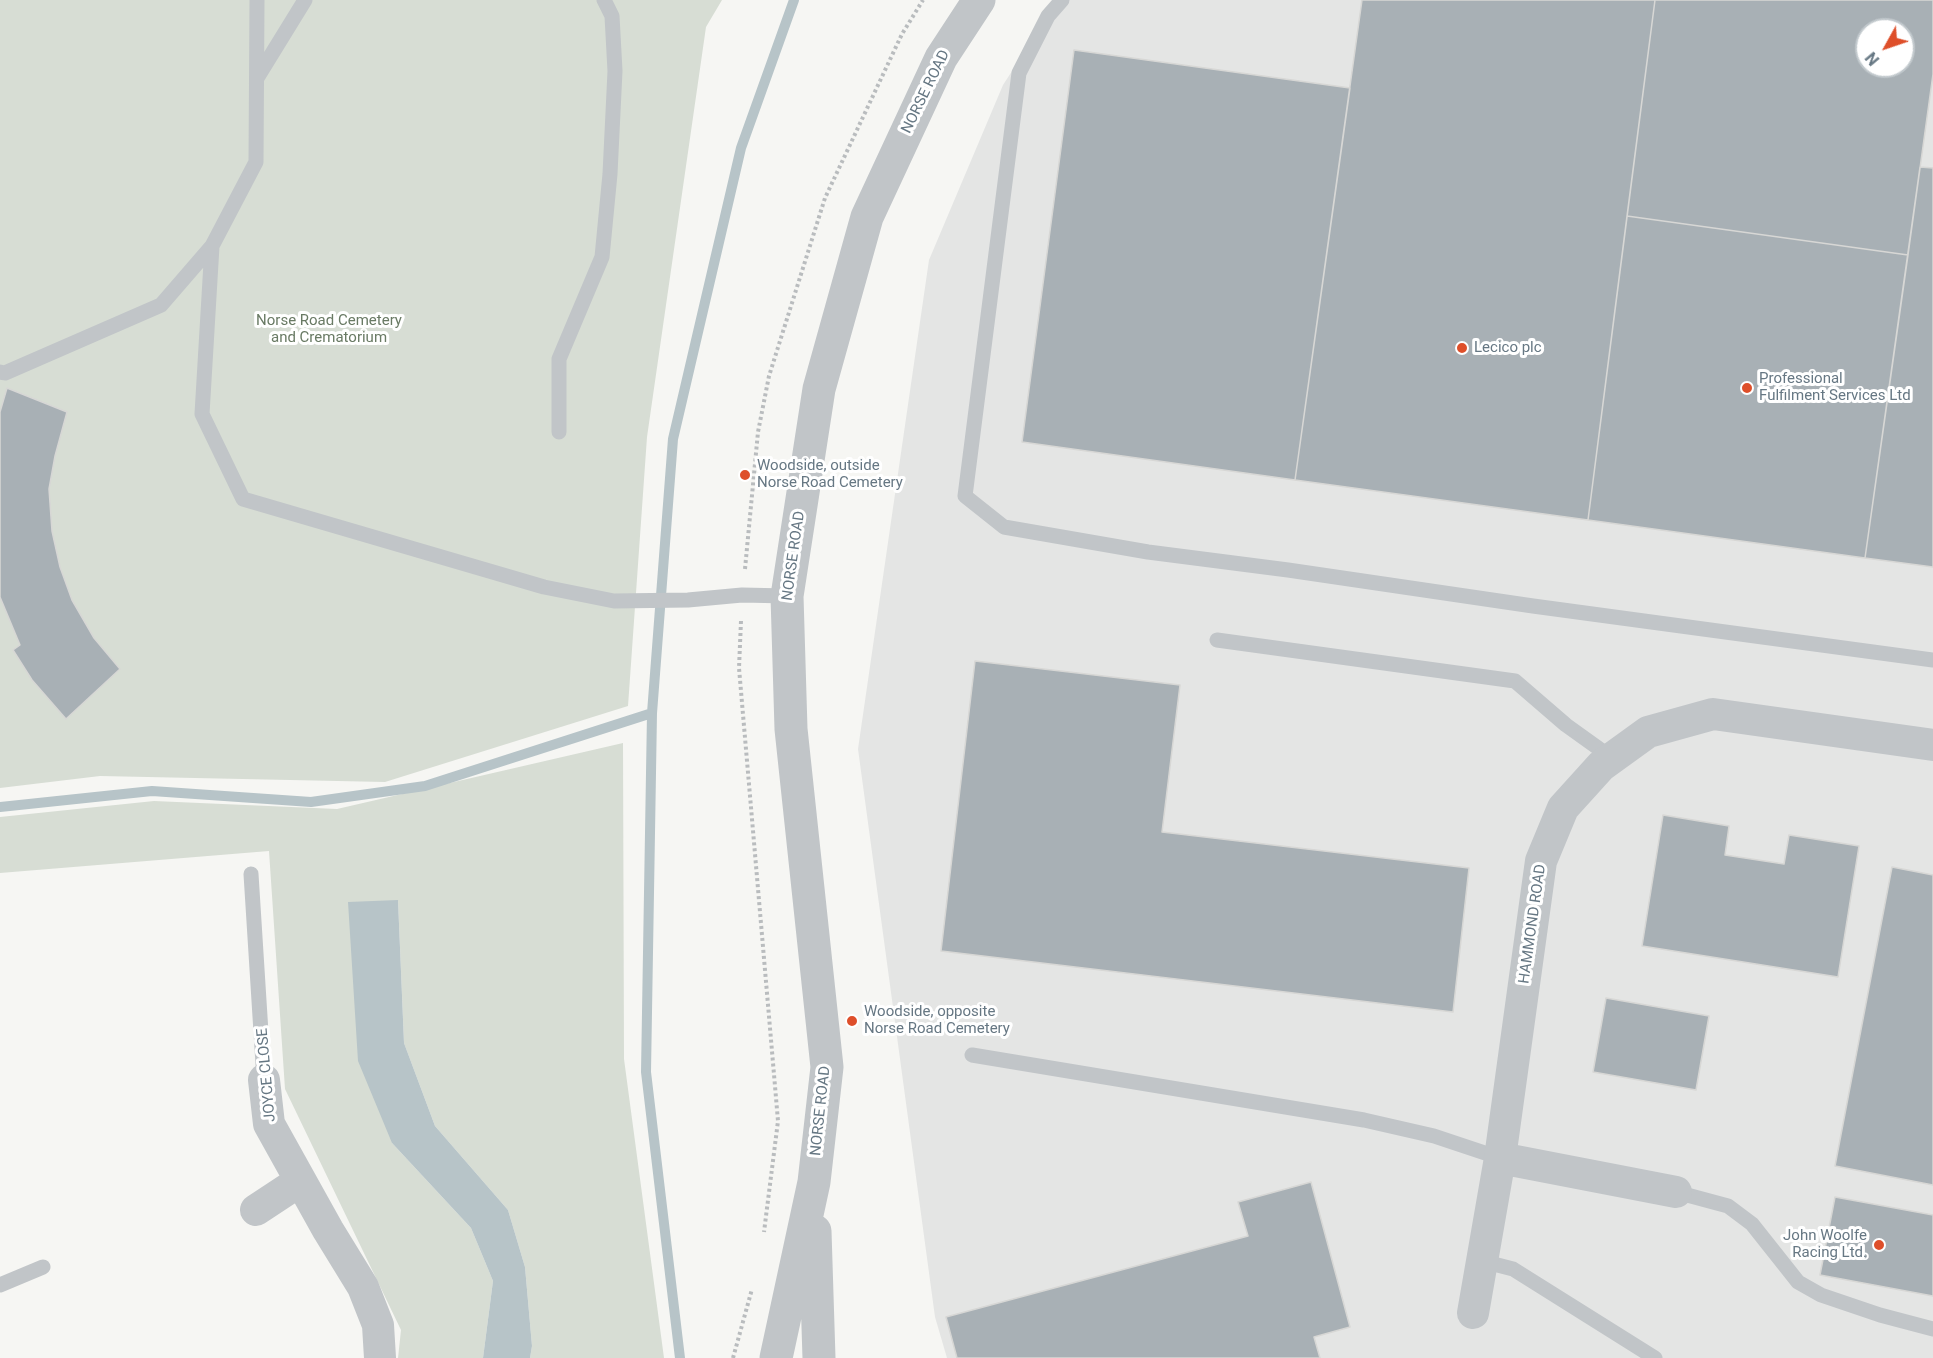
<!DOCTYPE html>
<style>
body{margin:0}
#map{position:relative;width:1933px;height:1358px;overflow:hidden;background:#f6f6f3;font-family:Roboto,sans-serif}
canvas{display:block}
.north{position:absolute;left:1855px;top:18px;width:60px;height:60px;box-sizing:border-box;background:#fff;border:2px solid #c2c9cd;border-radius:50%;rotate:230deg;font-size:16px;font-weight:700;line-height:24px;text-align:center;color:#667783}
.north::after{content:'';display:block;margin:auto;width:21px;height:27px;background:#de4f2a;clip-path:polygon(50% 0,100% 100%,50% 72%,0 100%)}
</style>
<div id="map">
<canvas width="1933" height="1358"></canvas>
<div class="north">N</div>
</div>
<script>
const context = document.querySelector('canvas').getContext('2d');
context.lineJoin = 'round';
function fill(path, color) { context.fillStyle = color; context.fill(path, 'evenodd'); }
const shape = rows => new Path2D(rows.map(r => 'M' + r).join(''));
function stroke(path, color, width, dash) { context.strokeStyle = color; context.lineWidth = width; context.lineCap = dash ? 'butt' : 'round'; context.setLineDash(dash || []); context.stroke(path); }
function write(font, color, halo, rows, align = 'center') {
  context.font = font + ' Roboto,sans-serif'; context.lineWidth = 6; context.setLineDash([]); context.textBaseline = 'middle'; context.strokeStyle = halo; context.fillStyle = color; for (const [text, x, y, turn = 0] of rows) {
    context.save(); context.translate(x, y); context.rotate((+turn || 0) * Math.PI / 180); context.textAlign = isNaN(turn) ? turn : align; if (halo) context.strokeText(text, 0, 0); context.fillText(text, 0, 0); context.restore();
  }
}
fill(shape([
 [1058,0,1933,0,1933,1358,947,1358,935,1317,858,749,929,260,1003,85],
 [1867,30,1903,30,1903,66,1867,66]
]), '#e4e5e4');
fill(shape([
 [0,0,722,0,706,27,647,437,628,706,385,782,100,776,0,788],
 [623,743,624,1059,664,1358,530,1358,532,1346,525,1267,508,1210,435,1126,404,1043,398,900,392,1143,471,1228,493,1281,483,1358,398,1358,401,1330,285,1089,269,851,0,873,0,817,154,801,337,809]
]), '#d7ddd4');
fill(shape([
 [398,900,404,1043,435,1126,508,1210,525,1267,532,1346,530,1358,483,1358,493,1281,471,1228,392,1143,358,1061,348,902]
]), '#b7c4c8');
stroke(shape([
 [0,807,152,791,311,802,425,786,652,713],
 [680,1358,646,1072,652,713,673,439,741,148,794,0]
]), '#b7c4c8', 10);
const building = shape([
 [1362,0,1655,0,1588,520,1295,480,1362,0],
 [1655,0,1933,0,1933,74,1908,255,1627,216,1655,0],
 [1867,30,1903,30,1903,66,1867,66,1867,30],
 [1074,50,1350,88,1295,480,1022,442,1074,50],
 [1920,167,1933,168,1933,567,1865,558,1920,167],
 [1627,216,1908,255,1865,558,1588,520,1627,216],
 [7,388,67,412,55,456,49,489,52,531,60,567,72,600,94,638,120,669,66,719,32,680,13,650,20,645,0,597,0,412,7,388],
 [975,661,1180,685,1162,832,1469,868,1453,1012,941,951,975,661],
 [1663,815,1729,826,1725,855,1784,864,1789,835,1859,846,1838,977,1642,946,1663,815],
 [1892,867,1933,875,1933,1185,1835,1166,1892,867],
 [1606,998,1709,1016,1696,1090,1593,1072,1606,998],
 [1311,1182,1350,1327,1314,1337,1320,1358,957,1358,946,1317,1248,1236,1238,1202,1311,1182],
 [1835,1197,1933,1215,1933,1296,1820,1275,1835,1197]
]);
fill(building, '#a8b0b5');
stroke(building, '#d7d7d5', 1.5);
stroke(shape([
 [745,569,758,432,769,376,825,198,902,34,923,0],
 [741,621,739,668,778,1121,764,1232],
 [733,1358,752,1289]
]), '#b9bcbe', 4, [3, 3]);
stroke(shape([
 [1062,0,1048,16,1019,73,965,496,1004,527,1148,552,1288,570,1533,606,1933,660],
 [257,78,305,0],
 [212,246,202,414,243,499,544,587,614,601,688,600,742,595,787,596],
 [0,372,5,373,161,305,212,246,256,162,257,0],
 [559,432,559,359,602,257,610,174,615,71,612,16,604,0],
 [1217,640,1515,681,1566,725,1612,758],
 [251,874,264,1080],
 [972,1055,1364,1120,1434,1136,1500,1158],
 [1676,1192,1728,1206,1752,1224,1798,1282,1821,1295,1880,1315,1933,1329],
 [1482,1261,1513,1269,1655,1358],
 [0,1285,43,1267]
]), '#c1c5c8', 15);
stroke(shape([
 [264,1080,269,1124,328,1230,363,1287,378,1325,380,1358],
 [1676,1192,1500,1158,1541,861,1563,808,1601,766,1648,732,1713,714,1933,745],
 [256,1210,300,1181],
 [1473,1313,1500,1158]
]), '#c1c5c8', 32);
stroke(shape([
 [815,1231,819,1358],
 [776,1358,814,1182,827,1067,791,729,787,596,819,389,867,217,941,58,979,0]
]), '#c1c5c8', 33);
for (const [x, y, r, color] of [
 [1462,348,6,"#de4f2a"],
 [1747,388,6,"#de4f2a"],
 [745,475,6,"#de4f2a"],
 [852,1021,6,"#de4f2a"],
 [1879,1245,6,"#de4f2a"]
]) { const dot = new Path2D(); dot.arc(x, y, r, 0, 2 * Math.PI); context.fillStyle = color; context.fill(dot); stroke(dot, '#fff', 2); }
write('15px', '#667783', '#fff', [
 ["NORSE ROAD",926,92,-64],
 ["NORSE ROAD",794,556,-82],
 ["HAMMOND ROAD",1533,924,-82],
 ["JOYCE CLOSE",267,1075,-95],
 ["NORSE ROAD",821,1111,-84]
]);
write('15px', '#697a64', '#fff', [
 ["Norse Road Cemetery",329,321],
 ["and Crematorium",329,338]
]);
write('15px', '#667783', '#fff', [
 ["Lecico plc",1474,348],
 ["Professional",1759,379],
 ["Fulfilment Services Ltd",1759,396],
 ["Woodside, outside",757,466],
 ["Norse Road Cemetery",757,483],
 ["Woodside, opposite",864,1012],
 ["Norse Road Cemetery",864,1029],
 ["John Woolfe",1867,1236,"right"],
 ["Racing Ltd.",1867,1253,"right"]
], 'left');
</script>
